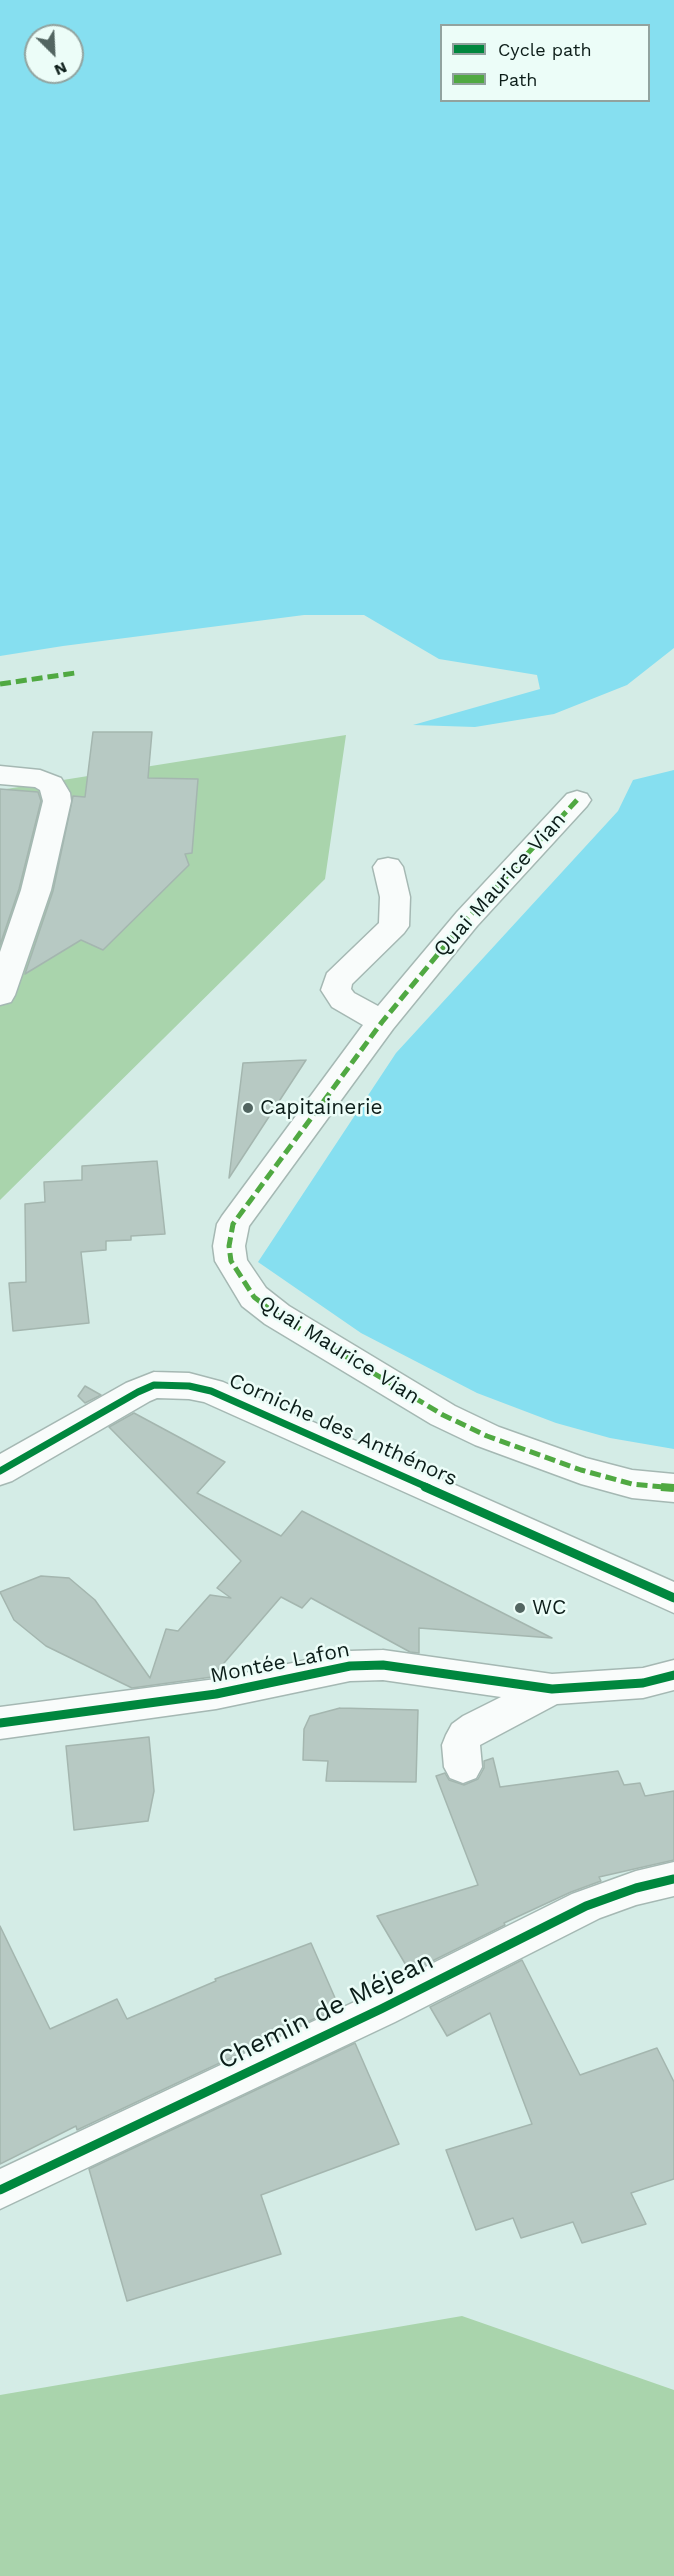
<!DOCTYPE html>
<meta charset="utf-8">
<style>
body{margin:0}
#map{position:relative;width:674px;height:2576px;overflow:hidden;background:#d4ece6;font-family:"Work Sans",sans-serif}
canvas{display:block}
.legend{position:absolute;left:440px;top:24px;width:210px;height:78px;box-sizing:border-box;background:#ecfdf8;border:2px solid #92a39f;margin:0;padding:8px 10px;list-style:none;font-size:18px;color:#0c1d19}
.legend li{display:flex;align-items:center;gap:12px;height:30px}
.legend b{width:30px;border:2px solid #92a39f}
.north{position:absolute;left:24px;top:24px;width:60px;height:60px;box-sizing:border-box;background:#ecfdf8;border:2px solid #92a39f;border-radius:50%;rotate:156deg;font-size:16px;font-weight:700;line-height:24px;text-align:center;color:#0c1d19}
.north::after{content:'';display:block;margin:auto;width:21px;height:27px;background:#526561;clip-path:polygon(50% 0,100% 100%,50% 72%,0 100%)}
</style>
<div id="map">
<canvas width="674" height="2576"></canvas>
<ul class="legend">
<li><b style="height:8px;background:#00873e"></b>Cycle path</li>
<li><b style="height:8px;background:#50a942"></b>Path</li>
</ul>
<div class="north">N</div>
</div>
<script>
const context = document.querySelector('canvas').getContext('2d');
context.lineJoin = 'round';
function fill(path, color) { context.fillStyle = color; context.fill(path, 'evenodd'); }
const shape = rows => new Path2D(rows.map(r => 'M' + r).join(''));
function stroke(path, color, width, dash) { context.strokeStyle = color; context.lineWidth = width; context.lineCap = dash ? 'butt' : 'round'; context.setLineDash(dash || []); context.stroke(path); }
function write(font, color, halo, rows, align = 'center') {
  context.font = font + ' "Work Sans",sans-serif'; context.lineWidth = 5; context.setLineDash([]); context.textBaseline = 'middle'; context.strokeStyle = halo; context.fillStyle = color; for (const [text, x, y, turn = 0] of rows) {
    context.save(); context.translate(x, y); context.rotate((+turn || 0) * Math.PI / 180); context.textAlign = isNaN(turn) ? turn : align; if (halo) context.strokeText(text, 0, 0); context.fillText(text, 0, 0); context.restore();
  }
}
fill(shape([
 [346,735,325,879,0,1200,0,790],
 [462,2316,674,2390,674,2576,0,2576,0,2395]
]), '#a9d4ac');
fill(shape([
 [0,0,674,0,674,648,627,685,554,714,475,727,413,725,540,689,537,675,439,659,364,615,304,615,63,646,0,656],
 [442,26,648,26,648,100,442,100],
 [36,36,72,36,72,72,36,72],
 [674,770,674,1449,610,1438,556,1423,477,1393,361,1333,258,1262,396,1053,618,811,633,780]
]), '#86dff0');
const building = shape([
 [93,732,152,732,148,778,198,779,192,853,185,854,189,865,103,950,81,940,25,974,53,891,73,796,85,797,93,732],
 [0,789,38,792,41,801,19,889,0,945,0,789],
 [306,1060,229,1178,243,1063,306,1060],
 [157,1161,165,1234,131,1236,131,1240,106,1241,106,1250,81,1252,89,1323,13,1331,9,1283,26,1282,25,1204,45,1202,44,1182,82,1180,82,1166,157,1161],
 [85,1386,101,1395,85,1403,78,1396,85,1386],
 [134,1413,225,1462,197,1493,281,1536,302,1511,552,1638,419,1628,419,1653,410,1652,311,1598,302,1608,281,1597,212,1677,132,1688,46,1646,14,1620,0,1592,41,1576,69,1578,95,1600,150,1678,166,1629,178,1631,210,1595,231,1598,217,1588,241,1561,109,1427,134,1413],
 [340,1708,418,1710,416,1782,326,1781,328,1761,303,1760,304,1729,310,1716,340,1708],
 [149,1737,154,1791,148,1821,74,1830,66,1746,149,1737],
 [493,1758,500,1787,618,1771,624,1785,640,1783,645,1796,674,1791,674,1860,599,1877,601,1881,571,1892,504,1923,505,1925,410,1972,377,1916,478,1885,436,1776,445,1773,449,1780,464,1785,478,1779,484,1768,484,1761,493,1758],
 [0,1926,50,2029,117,1999,127,2019,216,1981,215,1979,311,1943,339,2007,77,2130,76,2126,0,2164,0,1926],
 [522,1960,580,2075,657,2048,674,2082,674,2179,631,2193,646,2224,582,2243,573,2222,521,2238,513,2218,476,2230,446,2150,532,2124,490,2013,447,2036,430,2007,522,1960],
 [355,2043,399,2144,261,2195,281,2254,127,2301,89,2169,355,2043]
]);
fill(building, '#b7c9c3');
stroke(building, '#a4b6af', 1.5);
const minor = shape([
 [0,766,40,770,61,778,70,793,71,801,51,890,15,995,11,1002,0,1005,0,952,21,890,43,801,40,790,35,787,0,784,0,766],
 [577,791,587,794,591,800,587,806,477,926,393,1029,249,1226,245,1246,247,1260,266,1288,289,1306,455,1406,499,1427,586,1458,632,1470,674,1474,674,1502,632,1498,581,1484,475,1445,431,1424,265,1324,242,1306,215,1261,213,1246,217,1224,222,1216,363,1025,332,1007,321,990,327,973,379,923,380,897,373,867,378,860,388,858,398,860,403,867,410,897,409,926,404,933,352,984,351,989,354,993,378,1006,457,912,567,794,577,791],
 [154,1372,189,1373,223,1382,674,1582,674,1613,204,1402,189,1399,157,1398,150,1401,12,1481,0,1485,0,1454,126,1383,154,1372],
 [383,1650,552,1674,643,1668,674,1660,674,1690,643,1698,557,1704,480,1745,482,1767,476,1778,463,1783,450,1778,444,1767,442,1745,446,1735,452,1724,463,1716,501,1697,383,1680,350,1681,216,1709,0,1739,0,1707,216,1679,350,1651,383,1650],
 [674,1862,674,1896,636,1905,600,1918,395,2022,0,2209,0,2169,367,1996,572,1894,636,1871,674,1862]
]);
stroke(minor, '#a5b8b3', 3);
fill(minor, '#f9fcfb');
stroke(shape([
 [0,684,75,673],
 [577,800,467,919,382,1022,233,1224,229,1246,231,1261,254,1297,277,1315,443,1415,487,1436,581,1470,632,1484,674,1488]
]), '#50a942', 5, [11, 5]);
stroke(shape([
 [661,1487,674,1488]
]), '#50a942', 8, [14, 8]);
stroke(shape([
 [0,1471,138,1392,154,1385,189,1386,211,1391,429,1488]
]), '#00873e', 7);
stroke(shape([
 [425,1487,674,1598],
 [0,1723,216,1694,350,1666,383,1665,552,1689,643,1683,674,1675],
 [0,2190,381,2009,586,1906,636,1888,674,1879]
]), '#00873e', 9);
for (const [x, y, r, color] of [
 [248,1108,6,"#526561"],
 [520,1608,6,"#526561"]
]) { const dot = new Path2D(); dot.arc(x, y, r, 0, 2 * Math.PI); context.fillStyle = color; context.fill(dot); stroke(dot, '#ecfdf8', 2); }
write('21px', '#0c1d19', '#ecfdf8', [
 ["Quai Maurice Vian",500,885,-48],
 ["Quai Maurice Vian",339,1350,32],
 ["Corniche des Anthénors",343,1430,24],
 ["Montée Lafon",280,1663,-11]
]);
write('21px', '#0c1d19', '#ecfdf8', [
 ["Capitainerie",260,1108],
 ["WC",532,1608]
], 'left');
write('26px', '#0c1d19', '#ecfdf8', [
 ["Chemin de Méjean",326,2011,-26]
]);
</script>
